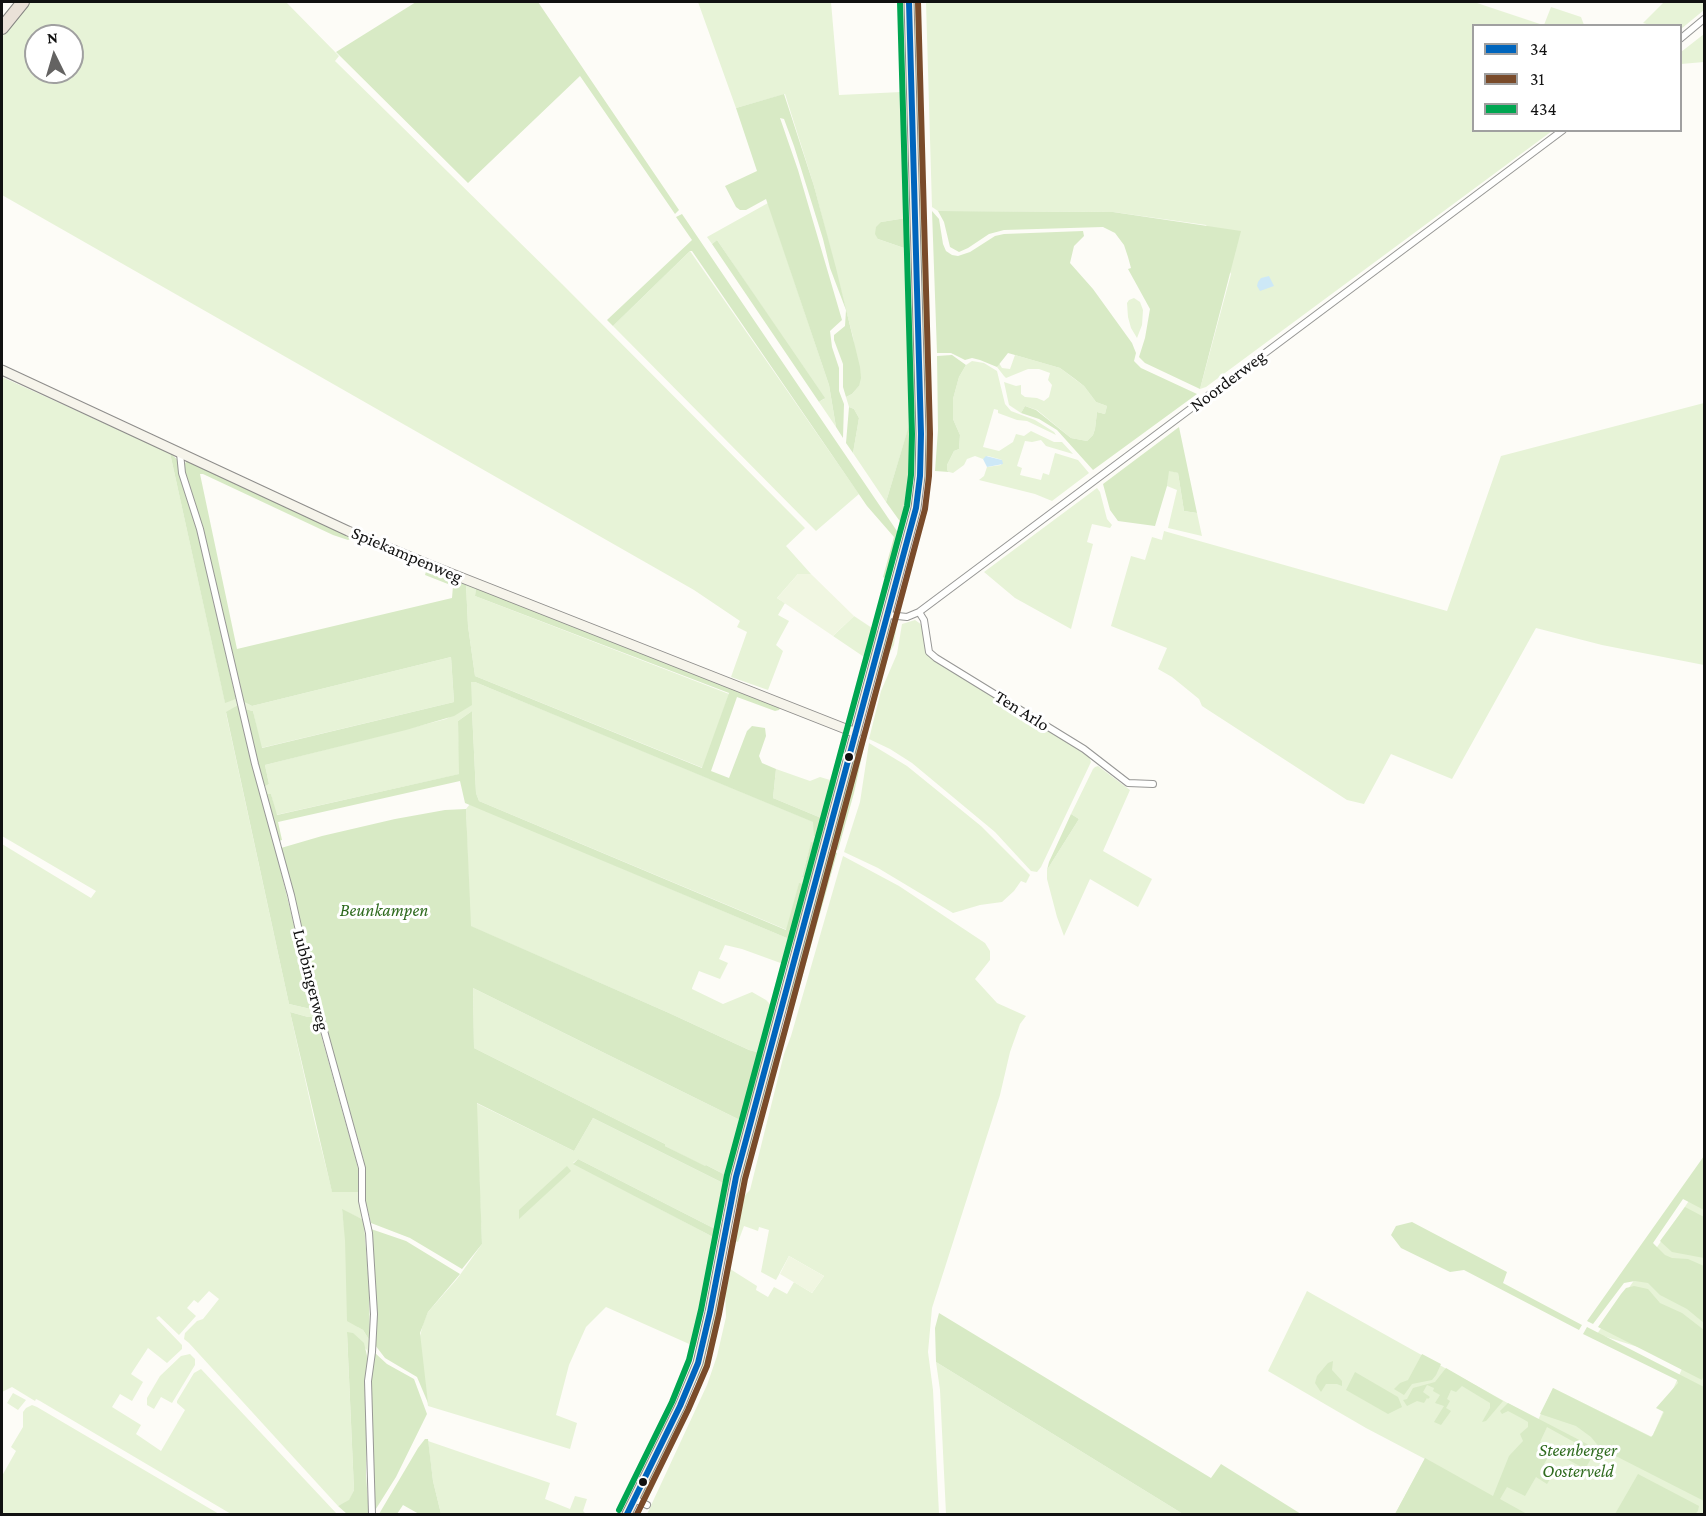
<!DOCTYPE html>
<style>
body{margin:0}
#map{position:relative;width:1706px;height:1516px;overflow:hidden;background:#fdfcf7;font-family:"Crimson Pro",serif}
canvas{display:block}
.frame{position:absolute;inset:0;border:3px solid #111;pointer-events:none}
.legend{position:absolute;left:1472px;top:24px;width:210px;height:108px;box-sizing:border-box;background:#fff;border:2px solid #a0a0a0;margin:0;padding:8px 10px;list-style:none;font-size:18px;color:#111}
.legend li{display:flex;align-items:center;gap:12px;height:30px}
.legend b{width:30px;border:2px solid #a0a0a0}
.north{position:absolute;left:24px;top:24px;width:60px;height:60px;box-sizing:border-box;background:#fff;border:2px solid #a0a0a0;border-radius:50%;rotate:355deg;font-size:16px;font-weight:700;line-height:24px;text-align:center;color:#111}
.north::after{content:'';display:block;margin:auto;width:21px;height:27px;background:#646362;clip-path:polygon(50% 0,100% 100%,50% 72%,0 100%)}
</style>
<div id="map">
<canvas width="1706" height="1516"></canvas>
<div class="frame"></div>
<ul class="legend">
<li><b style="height:8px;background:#0065bd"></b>34</li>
<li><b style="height:8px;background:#7a4b2a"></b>31</li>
<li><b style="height:8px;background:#00a651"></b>434</li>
</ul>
<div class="north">N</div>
</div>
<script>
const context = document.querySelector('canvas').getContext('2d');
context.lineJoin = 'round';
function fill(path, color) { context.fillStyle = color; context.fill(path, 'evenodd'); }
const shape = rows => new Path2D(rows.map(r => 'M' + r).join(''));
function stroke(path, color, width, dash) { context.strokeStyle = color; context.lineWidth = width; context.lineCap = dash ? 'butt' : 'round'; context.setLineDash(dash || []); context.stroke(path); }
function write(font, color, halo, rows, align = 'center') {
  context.font = font + ' "Crimson Pro",serif'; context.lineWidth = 6; context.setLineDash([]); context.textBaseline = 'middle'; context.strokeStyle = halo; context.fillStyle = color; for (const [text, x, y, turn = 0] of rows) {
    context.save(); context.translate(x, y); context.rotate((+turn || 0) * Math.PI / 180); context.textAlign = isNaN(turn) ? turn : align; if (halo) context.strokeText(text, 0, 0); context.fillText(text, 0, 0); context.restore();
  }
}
fill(shape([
 [30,2,286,2,339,56,335,61,562,284,805,528,786,546,811,574,798,574,777,598,785,603,778,615,789,621,776,645,783,651,768,690,731,677,747,632,737,627,740,621,694,590,2,195,2,37],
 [36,36,72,36,72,72,36,72],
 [698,2,831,2,839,95,901,92,906,218,881,222,878,239,907,249,907,286,913,314,916,411,910,423,886,502,853,453,859,418,854,409,849,407,846,397,852,394,859,386,853,337,814,186,785,94,736,108],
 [911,2,919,2,929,471,923,488,922,347],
 [926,2,1474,2,1543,25,1474,26,1474,130,1552,131,1206,387,1200,389,1231,274,1206,225,1113,212,938,211,932,207],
 [1664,2,1704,2,1704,10,1681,29,1680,26,1650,25,1643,23],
 [1551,7,1581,17,1584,25,1544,25],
 [1704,34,1704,62,1681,64,1681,52],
 [768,203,829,385,836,427,819,402,824,399,717,240,712,244,707,237],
 [690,251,859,494,816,531,613,326],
 [1134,298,1140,302,1143,310,1142,325,1137,338,1131,328,1128,317,1127,303,1129,300],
 [1015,355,1060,368,1084,386,1096,402,1107,406,1105,414,1097,412,1095,429,1093,435,1087,441,1071,438,1037,410,1025,406,1021,413,1009,405,1004,382,1016,386,1021,385,1021,394,1025,397,1037,398,1044,401,1049,397,1052,385,1048,380,1050,373,1039,369,1028,369,1006,378,1004,376,997,367,999,363,1002,368,1010,369],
 [972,361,984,363,997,371,1005,404,1011,411,1035,420,1054,432,1056,435,1027,421,1017,420,998,413,998,410,994,409,983,447,999,451,1013,442,1016,434,1024,436,1031,431,1054,442,1062,442,1073,454,1046,446,1041,440,1032,442,1025,441,1017,466,1022,468,1020,475,1041,480,1043,473,1049,475,1055,453,1078,460,1089,473,1052,501,1035,494,979,480,984,476,987,467,1001,465,1002,460,999,459,988,456,983,459,975,456,967,459,964,465,953,473,949,472,947,470,947,465,954,451,959,449,960,435,953,419,953,399,959,377,966,365],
 [2,377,170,453,225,702,236,699,238,705,226,713,289,1004,315,1010,316,1017,308,1017,290,1012,314,1119,332,1191,359,1192,362,1219,342,1210,358,1327,363,1330,370,1341,368,1360,367,1350,347,1333,354,1490,349,1501,338,1506,189,1343,184,1339,185,1333,197,1321,203,1319,219,1299,209,1291,198,1303,194,1300,187,1308,196,1316,179,1335,159,1316,156,1318,182,1345,182,1349,167,1363,148,1348,131,1374,143,1382,132,1401,120,1394,112,1407,141,1425,136,1434,161,1451,185,1410,177,1403,177,1401,194,1373,201,1369,337,1514,231,1514,40,1401,36,1399,35,1401,12,1387,2,1392,2,844,91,898,96,891,2,836],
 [1704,403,1704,665,1602,645,1536,628,1452,779,1391,754,1364,804,1347,800,1202,706,1199,699,1172,677,1158,669,1167,648,1111,626,1131,556,1145,560,1152,537,1162,540,1164,531,1447,611,1501,456],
 [1168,470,1178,473,1184,511,1197,513,1202,536,1168,528,1177,490,1167,486],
 [1097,488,1100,492,1107,519,1112,525,1110,528,1092,524,1087,542,1093,544,1071,629,1015,598,984,572],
 [466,584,476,588,475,596,729,694,703,768,475,676,468,626],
 [854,616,878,632,870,661,833,636],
 [915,620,922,625,927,653,1089,756,1091,762,1041,867,1037,872,1031,871,995,832,912,763,890,749,869,739,881,691,897,654,902,624],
 [890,623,897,623,894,645,875,679],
 [451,657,454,702,261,748,253,711,245,709,244,702,252,706],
 [471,682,475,682,575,723,814,822,814,836,822,838,820,845,811,843,802,876,811,879,809,886,799,884,787,930,479,801,476,793,472,711,458,721,460,774,276,815,271,794,266,794,264,787,269,784,265,765,446,719,466,708],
 [869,743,907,766,981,826,1030,875,1026,883,1021,881,1014,891,1002,902,980,905,953,913,878,868,844,852,860,802],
 [1098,766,1130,790,1103,851,1152,879,1138,907,1090,879,1064,936,1057,917,1047,879,1047,870,1079,819,1071,814,1093,769,1095,767],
 [776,769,810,781,820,777,837,782,826,820,773,798],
 [470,804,794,941,786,965,742,949,725,945,719,959,728,963,720,979,699,971,692,988,692,989,723,1004,752,992,766,1000,776,1010,764,1054,749,1050,669,1013,470,926,466,809],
 [843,856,899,886,985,943,990,951,990,960,975,979,997,1003,1026,1016,1020,1024,1010,1052,1000,1095,932,1308,928,1352,933,1390,939,1514,647,1514,707,1385,717,1356,726,1317,725,1285,727,1267,757,1286,756,1290,768,1297,774,1287,787,1294,794,1282,812,1293,824,1276,789,1256,776,1280,761,1272,769,1230,759,1227,758,1231,744,1226,738,1242,731,1240,744,1196,750,1190,784,1054,791,1036],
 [473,988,746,1123,731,1178,706,1165,705,1167,665,1146,665,1144,474,1048],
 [778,1032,786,1034,752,1157,747,1156,745,1154],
 [476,1103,574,1151,593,1118,729,1186,719,1231,578,1159,573,1163,717,1239,696,1347,606,1307,586,1327,569,1365,556,1415,577,1423,570,1449,428,1406,419,1340,423,1324,428,1312,457,1279,482,1244],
 [746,1159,751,1160,746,1178,737,1206,733,1205,744,1161],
 [1704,1179,1704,1514,1395,1514,1425,1459,1366,1428,1268,1371,1307,1291,1538,1420,1553,1388,1652,1437,1685,1362,1597,1334],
 [723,1264,720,1288,721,1313,712,1354,705,1351],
 [190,1354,195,1359,195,1365,172,1403,161,1397,154,1409,147,1405,147,1398,160,1376,181,1356],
 [703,1356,711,1358,700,1384,695,1379],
 [936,1362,1183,1514,946,1514,940,1390],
 [13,1393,26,1400,18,1410,7,1403],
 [32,1405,37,1407,219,1514,2,1514,2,1476,16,1451,11,1447,23,1427,23,1412,26,1408],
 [685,1405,690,1408,664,1463,662,1464,657,1461],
 [428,1441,550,1483,545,1499,570,1509,575,1496,587,1499,583,1511,586,1514,441,1514,433,1481],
 [656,1463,662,1468,646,1502,639,1497]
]), '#e7f3d7');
fill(shape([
 [416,2,538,2,679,210,675,214,580,76,468,183,336,52],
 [784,94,814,186,836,268,860,367,861,378,859,386,852,394,846,397,843,387,843,364,834,340,834,335,845,326,846,310,830,268,823,239,794,146,784,119,780,118,798,170,842,320,830,331,832,347,839,368,839,391,844,404,843,438,836,427,829,385,766,199,746,210,740,210,736,207,725,186,757,171,736,108],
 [932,211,939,219,943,244,946,251,952,255,958,256,970,252,995,236,1004,234,1083,231,1084,236,1074,246,1070,263,1093,289,1132,343,1136,353,1134,361,1141,368,1197,394,1093,470,1057,430,1039,419,1021,413,1025,406,1036,410,1071,438,1087,441,1093,435,1095,429,1097,412,1105,414,1107,406,1096,402,1084,386,1075,379,1060,368,1008,353,997,367,980,360,972,358,965,360,951,353,937,353],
 [938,211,1113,212,1241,231,1200,389,1145,363,1139,357,1145,338,1150,309,1128,269,1131,268,1128,257,1124,245,1115,233,1103,227,1004,230,989,234,968,248,959,252,950,247,944,222],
 [682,214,901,537,890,581,883,577,894,537,867,506,692,251,690,251,613,326,607,320,692,240,676,217],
 [906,218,907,249,878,239,875,234,876,227,881,222],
 [717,240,825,398,819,402,712,244],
 [952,355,966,365,959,377,953,399,953,419,960,435,959,449,954,451,947,465,947,470,949,472,935,471,938,430,937,356],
 [849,407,854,409,859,418,853,453,846,443],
 [910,422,912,475,904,527,886,502],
 [1179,427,1197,513,1184,511,1178,473,1169,471,1167,486,1155,526,1118,521,1110,510,1103,484],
 [170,453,178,460,178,470,192,509,236,699,225,703],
 [188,460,354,537,348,540,333,535,203,474,200,474,237,649,452,598,453,586,425,575,427,568,466,584,468,626,475,676,702,768,729,693,475,596,476,588,781,706,779,710,775,711,737,697,711,771,729,778,747,731,752,726,765,728,766,736,759,756,762,763,776,769,773,798,826,820,822,838,814,836,813,822,475,682,471,682,472,705,454,716,406,730,265,765,269,784,264,787,245,709,253,711,262,748,454,702,451,657,252,706,244,702,203,527,184,470,183,465],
 [238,705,282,876,315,1010,289,1004,226,712],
 [472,711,476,793,479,801,786,930,799,883,809,886,794,941,465,803,460,781,278,822,282,840,279,841,266,794,271,794,277,815,459,774,458,721],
 [857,741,865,742,854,793,838,850,831,848,829,844],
 [466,809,471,926,669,1013,749,1050,764,1054,746,1123,473,988,474,1048,665,1144,665,1146,705,1166,706,1165,731,1178,729,1186,593,1118,574,1151,477,1103,482,1244,462,1269,410,1238,371,1223,365,1200,364,1161,316,991,281,848,322,836,395,819,445,810],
 [1071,814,1079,819,1047,870,1049,862],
 [811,842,820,845,811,879,802,877],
 [831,851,837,853,793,1010,790,1011,784,1007,827,853],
 [290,1012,308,1017,316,1017,356,1160,359,1173,359,1192,332,1192],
 [1704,1156,1704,1210,1683,1199,1653,1243,1665,1255,1672,1258,1688,1259,1704,1266,1704,1323,1687,1309,1660,1295,1648,1283,1635,1281,1624,1283,1593,1324,1587,1321],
 [578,1159,719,1231,717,1239,573,1164],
 [567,1166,571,1171,519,1219,519,1210],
 [1685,1207,1704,1217,1704,1258,1672,1252,1660,1241],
 [342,1209,362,1219,364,1224,369,1286,370,1341,363,1330,347,1321,345,1240],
 [1412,1222,1507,1272,1503,1283,1582,1325,1579,1330,1464,1270,1450,1272,1401,1248,1391,1235,1396,1226],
 [371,1229,406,1241,460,1274,428,1312,420,1333,428,1403,417,1377,385,1358,375,1345,377,1316],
 [1634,1286,1648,1289,1660,1303,1682,1313,1704,1330,1704,1374,1702,1380,1598,1327,1621,1294,1626,1288],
 [939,1313,1211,1478,1221,1464,1301,1514,1183,1514,936,1362,935,1328],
 [1587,1327,1704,1387,1704,1501,1600,1448,1591,1437,1576,1426,1540,1414,1553,1388,1651,1437,1653,1435,1664,1412,1656,1408,1678,1383,1677,1380,1583,1334],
 [347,1332,353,1333,364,1343,368,1360,366,1475,369,1514,347,1514,338,1506,349,1500,354,1490],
 [375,1353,387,1364,414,1379,427,1414,396,1477,374,1512,370,1382],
 [1422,1354,1441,1364,1436,1375,1432,1380,1412,1384,1404,1395,1394,1389,1400,1383,1408,1380],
 [1333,1361,1332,1370,1342,1381,1342,1386,1337,1384,1326,1384,1321,1392,1315,1383,1317,1376,1328,1363],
 [1446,1368,1503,1401,1486,1421,1482,1422,1490,1408,1490,1403,1462,1386,1456,1392,1451,1390,1447,1399,1450,1401,1446,1408,1451,1411,1441,1425,1434,1422,1444,1406,1435,1403,1440,1395,1433,1391,1434,1388,1427,1385,1423,1392,1430,1397,1428,1399,1427,1398,1424,1403,1417,1401,1407,1406,1403,1400,1407,1399,1413,1388,1435,1382],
 [1355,1372,1398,1397,1402,1407,1388,1414,1346,1390],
 [1508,1403,1587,1444,1595,1452,1585,1469,1565,1458,1569,1449,1572,1450,1574,1442,1547,1427,1540,1442,1553,1449,1544,1464,1555,1471,1547,1484,1536,1477,1525,1496,1507,1487,1500,1499,1527,1514,1395,1514,1425,1458,1493,1496,1509,1456,1523,1441,1520,1434,1528,1427,1528,1422,1523,1419,1508,1411,1502,1414,1500,1411],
 [425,1439,428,1439,433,1481,441,1514,419,1514,403,1505,397,1514,379,1514,418,1448],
 [1638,1474,1699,1506,1698,1511,1695,1514,1615,1514]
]), '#d8eac5');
fill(shape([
 [798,574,811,574,854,616,833,636,777,598],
 [789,1256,824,1276,812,1293,780,1274]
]), '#f0f6e1');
fill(shape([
 [1269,276,1274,286,1260,291,1257,286,1258,282,1261,278],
 [986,456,1002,460,1003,464,987,467,983,459]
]), '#cde8f7');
const minor = shape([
 [1680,39,1704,19],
 [180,453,182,473,200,529,255,764,291,895,310,980,362,1168,362,1201,369,1233,374,1314,372,1352,368,1381,372,1514],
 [919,612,924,620,929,652,936,658,1084,749,1128,783,1153,784],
 [888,615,907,617,919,612,1563,130],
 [634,1499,647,1505]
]);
const secondary = shape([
 [2,370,348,531,432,566,856,733],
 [627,1514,680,1406,698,1363,710,1312,736,1177,916,508,920,476,921,434,909,2]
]);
const motorway = shape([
 [2,28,23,2]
]);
stroke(minor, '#979795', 8);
stroke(secondary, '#8e8d8b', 11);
stroke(motorway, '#858482', 14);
stroke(minor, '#fffffe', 6);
stroke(secondary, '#f6f4eb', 9);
stroke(motorway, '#eae1d8', 12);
stroke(shape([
 [627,1514,680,1406,698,1363,710,1312,736,1177,916,508,920,476,921,434,909,2]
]), '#0065bd', 6);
stroke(shape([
 [637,1514,688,1410,707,1366,719,1314,745,1179,925,509,929,476,930,434,918,2]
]), '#7a4b2a', 6);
stroke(shape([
 [619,1510,672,1402,689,1360,701,1310,727,1175,907,506,911,475,912,434,900,2]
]), '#00a651', 6);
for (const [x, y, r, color] of [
 [849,757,5,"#111"],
 [643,1482,5,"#111"]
]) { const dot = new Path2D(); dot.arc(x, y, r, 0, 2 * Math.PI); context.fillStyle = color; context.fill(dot); stroke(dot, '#fff', 2); }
write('18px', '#111', '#fff', [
 ["Noorderweg",1228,381,-37],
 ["Spiekampenweg",407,555,23],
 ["Ten Arlo",1022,711,32],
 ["Lubbingerweg",311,980,76]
]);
write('italic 18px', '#2f6b1f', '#fff', [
 ["Beunkampen",384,910],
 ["Steenberger",1578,1450],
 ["Oosterveld",1578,1471]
]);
</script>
